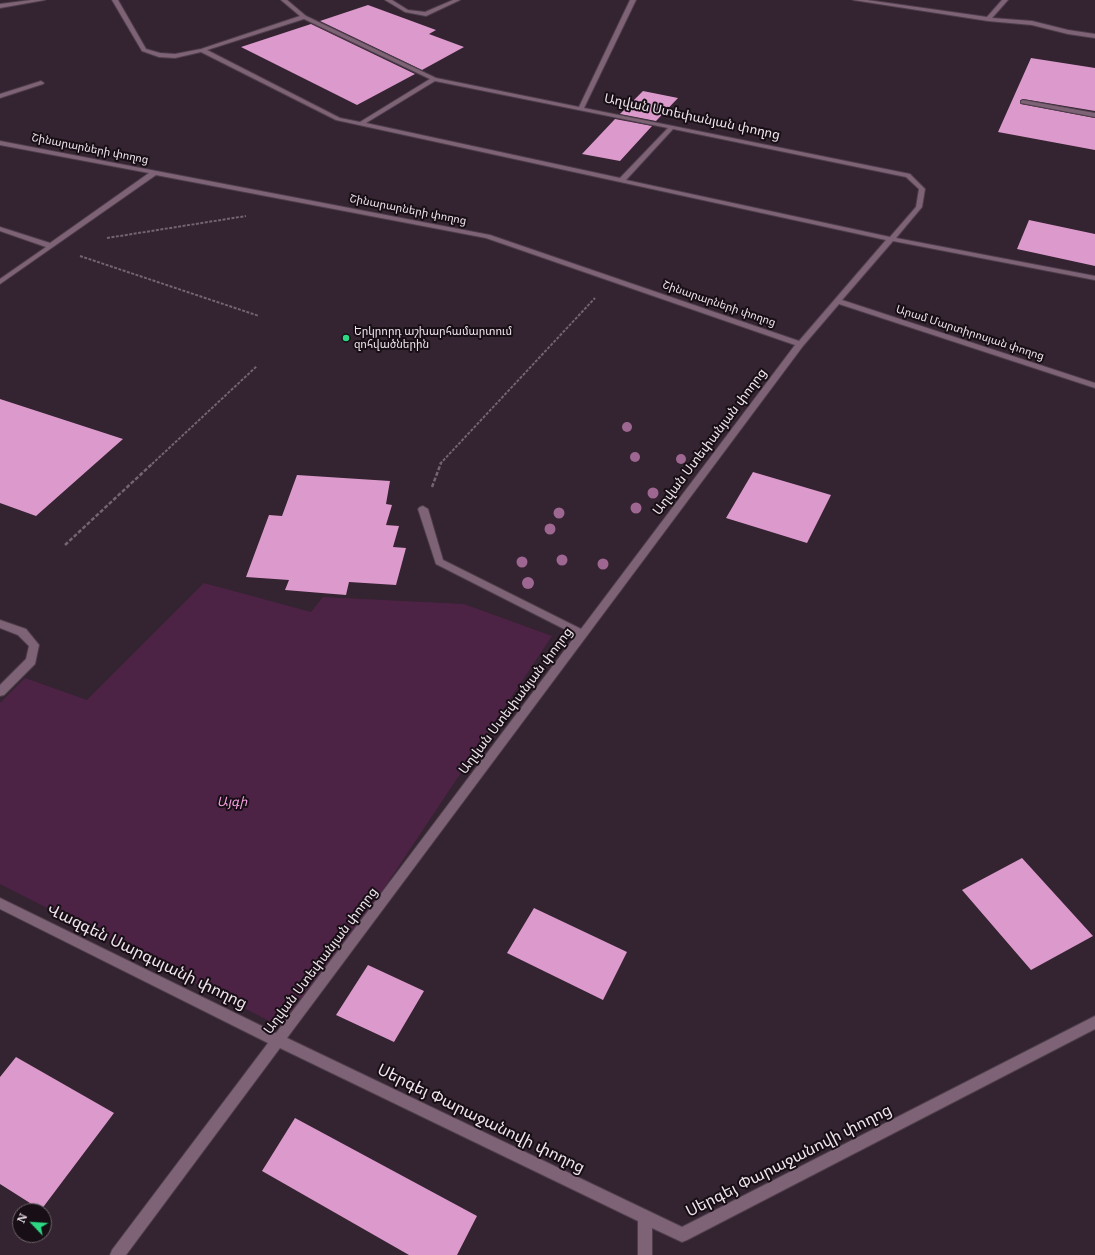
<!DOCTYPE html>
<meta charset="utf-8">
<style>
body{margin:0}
#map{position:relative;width:1095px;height:1255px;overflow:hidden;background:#342330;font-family:Merriweather,serif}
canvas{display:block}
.north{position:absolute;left:12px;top:1203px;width:40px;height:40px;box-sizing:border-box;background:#170f15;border:1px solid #6e646b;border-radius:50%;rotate:295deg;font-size:11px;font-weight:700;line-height:16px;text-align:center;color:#f0e4ed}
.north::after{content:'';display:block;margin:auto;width:14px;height:18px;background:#2cd884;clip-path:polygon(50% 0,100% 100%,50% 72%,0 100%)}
</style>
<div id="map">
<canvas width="1095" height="1255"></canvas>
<div class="north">N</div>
</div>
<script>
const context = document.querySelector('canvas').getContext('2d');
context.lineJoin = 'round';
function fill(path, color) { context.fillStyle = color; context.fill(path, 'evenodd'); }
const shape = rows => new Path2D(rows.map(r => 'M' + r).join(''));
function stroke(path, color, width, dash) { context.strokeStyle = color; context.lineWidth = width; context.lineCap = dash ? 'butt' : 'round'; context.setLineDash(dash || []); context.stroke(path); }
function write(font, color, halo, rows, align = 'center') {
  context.font = font + ' Merriweather,"Noto Sans Armenian",serif'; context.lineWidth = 4; context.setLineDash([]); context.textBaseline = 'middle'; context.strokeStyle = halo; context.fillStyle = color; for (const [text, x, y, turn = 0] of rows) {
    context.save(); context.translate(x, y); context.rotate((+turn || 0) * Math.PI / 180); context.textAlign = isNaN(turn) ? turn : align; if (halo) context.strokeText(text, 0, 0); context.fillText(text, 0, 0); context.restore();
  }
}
fill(shape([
 [204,583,311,612,323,597,464,604,552,636,289,1031,0,884,0,703,25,678,87,700]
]), '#4d2345');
fill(shape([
 [368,5,436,30,429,34,464,47,422,70,320,21],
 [311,24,415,74,357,105,241,47],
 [1031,58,1095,68,1095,111,1023,99,1020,101,1021,104,1095,118,1095,150,998,132],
 [643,91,678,98,656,121,620,114],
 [615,119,652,126,620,161,582,154],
 [1029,220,1095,234,1095,266,1017,249],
 [0,399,123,439,36,516,0,503],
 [753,472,831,495,807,543,726,518],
 [297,475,390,481,386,504,392,505,386,525,399,526,393,547,406,548,396,585,349,582,346,595,285,590,289,580,246,577,269,515,282,516],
 [1022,858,1093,936,1031,970,962,890],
 [534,908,627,952,603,1000,507,953],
 [368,965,424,991,394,1042,336,1015],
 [16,1057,114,1113,41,1210,0,1184,0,1077],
 [295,1118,477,1216,457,1255,409,1255,262,1171]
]), '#db99cc');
const minor = shape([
 [31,0,45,0,0,8,0,4,31,0],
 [112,0,118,0,146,49,160,53,175,54,201,49,300,16,281,0,287,0,306,16,436,78,579,107,630,0,636,0,584,108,910,174,925,189,922,207,896,238,1095,276,1095,280,893,241,842,300,1095,383,1095,388,839,304,803,346,287,1038,682,1227,1095,1016,1095,1029,687,1240,682,1242,652,1228,652,1255,638,1255,638,1221,280,1048,126,1255,110,1255,112,1250,268,1043,0,909,0,898,276,1033,576,635,436,564,418,509,420,507,423,506,428,509,443,560,581,629,795,345,486,238,156,175,0,284,0,279,46,247,0,231,0,227,50,243,149,173,0,145,0,141,490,235,799,341,886,240,336,120,201,52,175,58,159,57,142,51,112,0],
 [304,19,430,79,360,122,340,118,207,50,304,19],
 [435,81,668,128,620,178,366,123,435,81],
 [673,129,906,177,919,189,916,207,890,237,626,180,673,129],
 [385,0,392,0,408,10,425,12,453,0,460,0,426,16,405,12,385,0],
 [853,0,867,0,987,17,1002,0,1008,0,992,18,1032,21,1068,30,1095,34,1095,38,1068,34,1032,25,988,21,853,0],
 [41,81,44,83,43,84,0,98,0,94,41,81],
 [1023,100,1095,113,1095,117,1021,103,1021,101,1023,100],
 [0,620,26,629,39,645,35,664,4,695,0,696,0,685,26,659,29,646,18,635,0,628,0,620]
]);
stroke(minor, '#4e3e4a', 2);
stroke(shape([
 [107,238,246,216],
 [80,256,259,316],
 [152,464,257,366],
 [440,464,595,298]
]), '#73646f', 2, [3, 1.5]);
stroke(shape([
 [432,487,441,463],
 [65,545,153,463]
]), '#73646f', 2.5, [4, 2]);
fill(minor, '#7e6377');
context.fillStyle = '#9e6791';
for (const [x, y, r] of [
 [627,427,5],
 [635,457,5],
 [681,459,5],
 [653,493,5.5],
 [636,508,5.5],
 [559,513,5.5],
 [550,529,5.5],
 [562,560,5.5],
 [522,562,5.5],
 [603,564,5.5],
 [528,583,6]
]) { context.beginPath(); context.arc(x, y, r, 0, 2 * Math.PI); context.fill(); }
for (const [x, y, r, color] of [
 [346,338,4,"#2cd884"]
]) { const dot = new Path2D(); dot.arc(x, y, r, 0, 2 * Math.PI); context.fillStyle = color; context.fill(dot); stroke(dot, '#170f15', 1.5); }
write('11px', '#f0e4ed', '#170f15', [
 ["Շինարարների փողոց",90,149,11],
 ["Շինարարների փողոց",408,210,11],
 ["Շինարարների փողոց",719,304,19],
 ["Արամ Մարտիրոսյան փողոց",970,333,18]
]);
write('11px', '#f0e4ed', '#170f15', [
 ["Երկրորդ աշխարհամարտում",354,332],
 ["զոհվածներին",354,345]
], 'left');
write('13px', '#f0e4ed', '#170f15', [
 ["Աղվան Ստեփանյան փողոց",692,117,12],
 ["Աղվան Ստեփանյան փողոց",710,442,-53],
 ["Աղվան Ստեփանյան փողոց",516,701,-53],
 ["Աղվան Ստեփանյան փողոց",321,961,-53]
]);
write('italic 13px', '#f49ee0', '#170f15', [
 ["Այգի",232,802]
]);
write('16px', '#f0e4ed', '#170f15', [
 ["Վազգեն Սարգսյանի փողոց",147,957,26],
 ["Սերգեյ Փարաջանովի փողոց",481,1119,26],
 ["Սերգեյ Փարաջանովի փողոց",789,1161,-27]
]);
</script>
